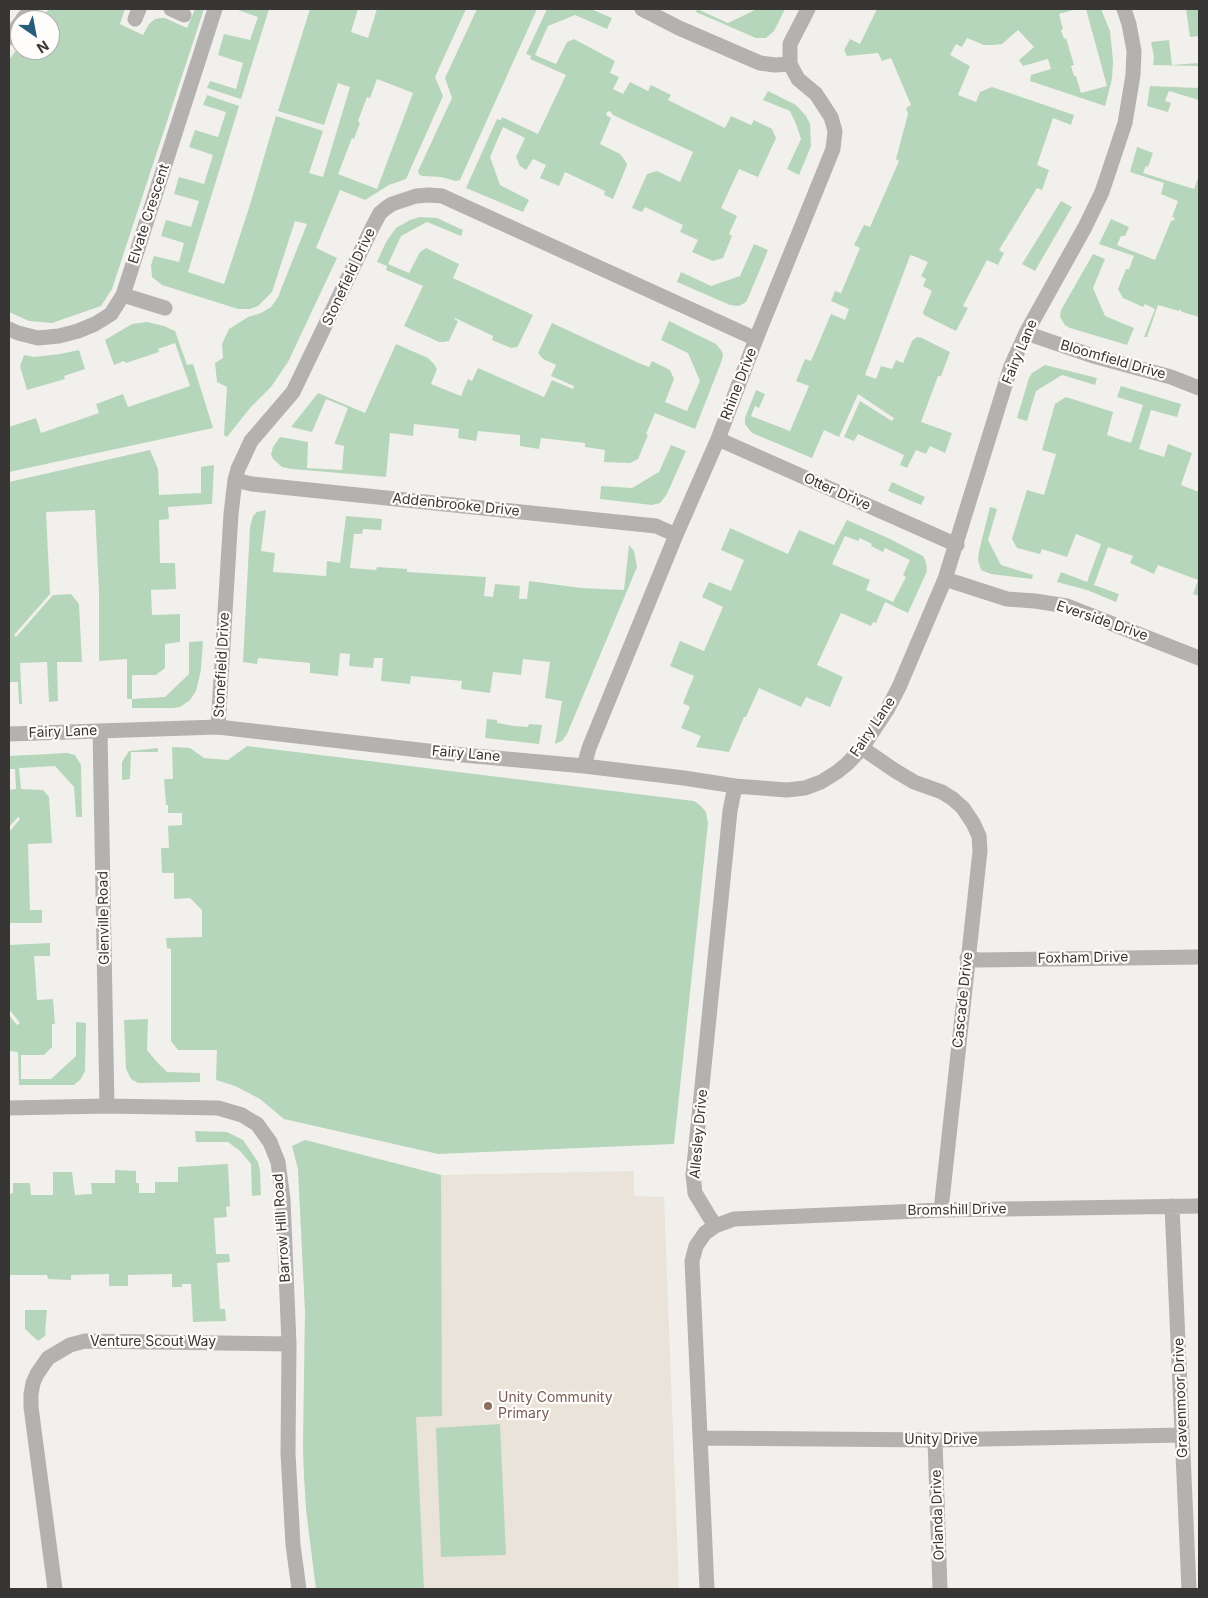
<!DOCTYPE html>
<style>
body{margin:0}
#map{position:relative;width:1208px;height:1598px;overflow:hidden;background:#f2f0ed;font-family:Inter,sans-serif}
canvas{display:block}
.frame{position:absolute;inset:0;border:10px solid #373635;pointer-events:none}
.north{position:absolute;left:10px;top:10px;width:50px;height:50px;box-sizing:border-box;background:#fffdfb;border:1px solid #afadac;border-radius:50%;rotate:147deg;font-size:14px;font-weight:700;line-height:20px;text-align:center;color:#373635}
.north::after{content:'';display:block;margin:auto;width:18px;height:22px;background:#265d78;clip-path:polygon(50% 0,100% 100%,50% 72%,0 100%)}
</style>
<div id="map">
<canvas width="1208" height="1598"></canvas>
<div class="frame"></div>
<div class="north">N</div>
</div>
<script>
const context = document.querySelector('canvas').getContext('2d');
context.lineJoin = 'round';
function fill(path, color) { context.fillStyle = color; context.fill(path, 'evenodd'); }
const shape = rows => new Path2D(rows.map(r => 'M' + r).join(''));
function stroke(path, color, width, dash) { context.strokeStyle = color; context.lineWidth = width; context.lineCap = dash ? 'butt' : 'round'; context.setLineDash(dash || []); context.stroke(path); }
function write(font, color, halo, rows, align = 'center') {
  context.font = font + ' Inter,sans-serif'; context.lineWidth = 4.5; context.setLineDash([]); context.textBaseline = 'middle'; context.strokeStyle = halo; context.fillStyle = color; for (const [text, x, y, turn = 0] of rows) {
    context.save(); context.translate(x, y); context.rotate((+turn || 0) * Math.PI / 180); context.textAlign = isNaN(turn) ? turn : align; if (halo) context.strokeText(text, 0, 0); context.fillText(text, 0, 0); context.restore();
  }
}
fill(shape([
 [305,1140,441,1175,634,1171,634,1196,664,1197,679,1589,316,1589,306,1509,304,1475,303,1447,305,1311,298,1169,292,1146]
]), '#e9e3d9');
fill(shape([
 [49,9,125,9,120,24,143,35,149,24,155,19,160,18,165,18,187,28,195,9,204,9,112,289,101,306,52,323,29,321,9,312,9,60,20,45,20,50,50,50,50,20,40,20],
 [235,9,269,9,241,99,207,88,210,81,236,89,243,63,218,55,224,34,250,40,258,17],
 [310,9,358,9,351,32,368,38,377,9,466,9,435,77,443,96,406,179,389,185,365,200,340,190,316,248,337,258,288,362,271,387,250,408,227,437,224,435,227,387,217,382,215,363,223,358,222,344,229,329,248,317,261,313,271,307,278,297,307,224,295,221,272,292,258,306,250,309,238,309,162,285,152,277,151,265,154,256,179,262,184,243,161,236,166,220,191,227,199,201,174,194,179,177,204,184,213,155,189,147,195,130,218,137,226,112,203,105,207,95,239,106,188,272,224,284,249,208,276,116,323,131,309,173,323,177,350,87,338,83,324,125,278,111],
 [377,79,413,93,377,189,338,174,352,138,354,139,360,123,358,121,367,97,370,98],
 [477,9,537,9,460,180,456,181,441,177,422,176,419,174,418,171,452,98,445,78],
 [547,9,591,9,612,18,607,29,575,15,548,26,535,55,556,64,567,42,574,39,615,61,610,73,619,77,613,89,623,94,630,82,648,91,651,85,671,95,668,100,725,128,731,116,751,125,754,120,772,129,776,138,758,177,739,169,721,208,737,216,729,234,732,236,723,258,713,261,692,252,698,240,680,232,683,225,645,207,642,212,632,208,647,174,657,171,680,182,693,152,613,115,610,111,607,112,606,115,611,118,600,144,620,154,626,162,627,165,613,199,604,195,605,191,565,172,559,186,540,178,546,165,533,159,526,170,520,166,516,157,525,138,503,127,490,157,500,185,529,200,523,212,466,188,497,119,501,120,502,117,538,134,566,75,530,59,531,56,526,54],
 [697,9,728,23,757,9,785,9,774,31,766,38,756,38,696,12],
 [877,9,1077,9,1059,14,1063,29,1061,30,1064,39,1066,38,1074,65,1071,66,1074,76,1076,76,1081,93,1107,86,1086,9,1101,9,1110,31,1113,61,1112,79,1105,106,1030,81,1031,75,1051,69,1048,59,1023,66,1019,60,1034,47,1018,30,1002,44,993,45,984,45,967,38,962,47,956,44,950,55,970,66,958,95,976,102,980,92,992,87,1074,115,1071,125,1053,118,1037,165,1049,170,1042,190,1037,188,999,250,1004,253,998,265,987,260,963,306,968,308,956,331,924,315,923,312,932,291,923,286,926,279,921,276,928,262,911,255,910,256,865,375,876,379,881,366,892,369,896,360,903,363,912,341,917,337,922,338,950,352,941,376,938,376,921,422,952,433,945,453,930,446,926,454,916,450,907,468,900,465,904,455,858,434,854,441,844,437,860,401,892,421,894,418,858,394,839,437,824,430,812,458,752,433,745,424,745,418,756,390,765,394,759,408,755,406,751,416,790,431,809,386,796,381,805,359,811,361,831,314,845,320,849,309,831,301,835,291,841,293,860,248,854,245,864,225,870,227,899,161,896,159,908,114,906,108,911,105,891,58,882,61,878,53,847,56,844,50,850,39,860,44],
 [1186,9,1199,9,1199,36,1190,37],
 [1169,40,1172,65,1199,63,1199,66,1153,65,1154,57,1151,42],
 [1150,86,1199,88,1199,100,1169,91,1165,101,1171,103,1168,112,1147,106],
 [768,91,796,105,806,116,810,124,811,146,799,175,787,169,801,139,796,124,790,111,763,100],
 [1137,147,1153,153,1148,167,1146,166,1143,173,1194,189,1199,175,1199,317,1182,312,1180,309,1179,311,1158,305,1147,337,1144,337,1155,309,1145,304,1143,307,1123,298,1118,289,1126,269,1129,269,1134,256,1099,244,1111,219,1129,227,1125,236,1121,236,1117,245,1155,260,1171,221,1174,220,1175,218,1172,217,1178,201,1161,194,1164,183,1130,172],
 [1061,201,1072,207,1035,271,1022,264],
 [420,217,437,218,463,230,461,236,427,222,401,236,388,264,409,273,420,252,426,248,459,264,453,278,533,315,519,344,517,347,511,348,492,340,493,336,455,318,454,319,458,321,449,341,444,342,439,342,404,326,423,286,386,270,387,266,377,262,386,242,396,228,410,220],
 [754,244,768,250,748,298,746,302,739,306,730,305,677,282,681,272,711,286,740,276],
 [1093,254,1105,259,1093,288,1105,316,1134,328,1127,345,1070,328,1065,325,1060,317,1061,310],
 [669,321,716,344,721,350,723,354,722,360,695,429,655,413,646,434,648,435,638,459,630,463,604,462,605,450,585,447,585,443,541,438,539,449,520,446,520,435,478,431,476,441,458,438,459,429,414,424,413,436,390,433,386,477,292,469,282,467,273,459,271,454,273,447,280,437,308,442,307,468,342,470,344,446,335,444,335,442,348,408,326,399,312,432,291,427,318,393,365,413,396,344,428,358,434,364,437,369,431,384,461,396,468,379,472,381,478,368,544,397,552,380,573,389,574,386,551,376,556,365,543,359,538,353,552,323,641,364,649,367,652,361,670,370,674,379,665,402,687,411,700,381,688,353,661,340],
 [147,322,164,326,175,331,187,365,193,364,213,428,9,472,9,427,36,418,41,433,99,413,96,404,123,394,128,407,190,386,175,343,158,349,159,352,126,363,124,361,114,365,105,340,132,324],
 [79,350,85,369,64,376,65,379,27,390,20,366,24,355,34,357,60,354],
 [1045,365,1097,378,1095,385,1062,375,1036,391,1027,421,1017,418,1029,378,1032,373],
 [1121,386,1181,404,1177,417,1151,410,1139,449,1164,457,1168,444,1192,453,1181,485,1199,492,1199,596,1193,594,1198,580,1158,565,1154,574,1130,563,1133,556,1108,547,1094,585,1119,594,1116,602,1087,590,1057,582,1061,572,1087,582,1101,544,1076,534,1067,557,1042,549,1040,554,1017,548,1012,539,1027,490,1044,495,1056,454,1042,450,1055,404,1066,397,1113,412,1107,435,1131,443,1143,405,1117,397],
 [671,445,686,451,667,494,660,503,652,505,600,499,601,486,632,488,659,472],
 [150,450,158,469,159,495,201,493,201,467,214,465,212,504,168,507,169,519,159,520,160,563,175,563,176,589,151,590,152,615,180,614,180,642,165,644,165,668,156,675,132,675,132,699,165,697,189,674,189,642,203,641,201,670,196,691,190,700,180,707,173,708,132,708,132,699,127,699,127,659,99,661,99,591,95,510,46,512,50,594,14,635,16,637,53,595,71,594,79,604,82,662,57,662,58,701,49,702,47,662,20,663,22,704,19,704,18,682,9,682,9,482],
 [892,482,925,497,921,505,888,491],
 [990,507,997,509,988,540,1001,565,1033,575,1032,579,991,574,981,570,978,560,979,551],
 [266,510,261,551,275,553,273,572,326,576,327,561,340,563,346,516,382,519,381,530,363,529,362,534,354,534,350,568,376,570,377,567,407,569,407,572,486,577,484,596,493,597,495,584,520,586,519,599,527,599,529,581,581,588,624,590,629,545,634,551,637,567,567,734,562,741,555,744,562,701,545,698,550,662,523,659,521,675,493,672,490,693,461,689,462,681,411,676,410,684,381,681,383,658,374,658,373,668,349,666,350,654,340,653,338,676,310,673,310,663,258,658,257,664,243,662,250,527,253,516,257,512],
 [847,520,888,538,923,556,926,562,927,571,908,613,885,602,876,623,873,622,871,626,841,613,817,665,843,677,830,707,806,697,801,707,759,688,746,717,744,717,729,752,696,747,701,736,681,728,690,707,683,703,694,676,670,666,680,641,704,651,723,607,702,597,709,582,731,591,744,560,721,550,730,528,788,554,799,530,834,545],
 [845,536,858,541,860,538,872,544,871,546,883,552,885,548,910,560,903,575,906,577,893,602,866,590,870,580,832,564],
 [487,719,497,720,497,723,514,726,528,727,529,724,542,725,539,744,485,738],
 [247,746,694,801,701,806,706,812,708,823,674,1144,438,1154,284,1119,260,1099,235,1086,216,1080,217,1050,178,1050,171,1041,171,949,167,948,166,938,202,937,202,910,190,898,174,899,174,873,162,873,161,848,169,848,168,826,182,825,182,813,168,813,168,805,166,805,164,779,173,779,172,747,190,748,204,758,228,760],
 [158,748,158,752,131,752,130,779,122,780,122,762,129,751],
 [67,753,75,755,81,765,82,817,76,817,74,787,55,766,19,768,21,789,43,790,49,797,52,843,28,844,30,910,42,910,42,923,9,923,9,832,20,819,18,817,9,827,9,790,16,789,15,769,9,769,9,756],
 [50,943,50,956,34,956,37,1000,53,999,55,1024,52,1024,52,1047,44,1055,21,1055,21,1079,51,1079,76,1056,76,1022,86,1023,85,1071,81,1079,74,1085,19,1085,18,1052,9,1051,9,1015,17,1025,20,1023,9,1009,9,945],
 [148,1019,147,1050,156,1061,167,1072,200,1073,200,1082,138,1083,131,1079,126,1069,124,1020],
 [195,1131,227,1132,243,1140,258,1162,260,1171,261,1195,252,1196,251,1164,240,1151,228,1142,196,1142],
 [305,1140,441,1175,442,1416,416,1417,424,1589,316,1589,306,1509,304,1475,303,1447,305,1311,298,1169,292,1146],
 [228,1164,230,1206,226,1207,227,1217,214,1218,216,1254,229,1254,230,1262,217,1263,220,1309,225,1309,226,1321,193,1322,191,1284,182,1284,182,1287,172,1287,172,1274,128,1275,128,1286,109,1286,109,1274,71,1275,71,1280,48,1279,47,1275,9,1275,9,1194,13,1193,13,1183,30,1183,31,1195,53,1195,53,1172,72,1172,75,1195,92,1194,91,1183,115,1183,115,1170,136,1171,136,1183,139,1183,139,1193,155,1193,155,1182,178,1182,178,1167],
 [25,1310,47,1310,45,1332,46,1335,38,1341,25,1329],
 [500,1424,506,1555,441,1557,436,1428]
]), '#b6d6bb');
stroke(shape([
 [171,9,184,15],
 [642,9,679,28,760,63,775,65,790,64],
 [135,19,139,9],
 [22,20,31,9],
 [9,38,20,23],
 [123,295,165,308],
 [9,329,18,333,38,338,59,336,78,331,95,324,111,314,123,295,215,9],
 [1026,333,1093,356,1171,377,1199,388],
 [718,439,957,545],
 [235,480,252,484,656,526,676,535],
 [945,579,1007,599,1035,601,1067,606,1199,658],
 [218,727,231,514,235,480,238,469,251,441,293,392,372,228,380,213,386,208,392,204,416,196,429,195,442,196,756,339],
 [100,731,107,1106],
 [9,734,218,727,463,755,584,766,684,778,735,786,787,790,805,788,821,782,837,772,847,764,862,748,887,710,899,687,945,579,1011,366,1026,333,1085,227,1102,192,1125,123,1133,75,1134,51,1129,24,1124,9],
 [862,748,894,770,914,782,942,792,953,799,963,808,973,823,979,836,980,851,941,1210],
 [584,766,589,748,676,535,718,439,756,339,833,149,835,131,831,117,816,94,798,79,790,64,790,44,808,9],
 [967,958,979,960,1199,957],
 [9,1108,107,1106,218,1108,242,1115,250,1120,257,1124,270,1142,278,1162,283,1199,289,1344,288,1453,293,1545,299,1589],
 [1172,1206,1189,1589],
 [715,1226,695,1193,693,1175,730,811,735,786],
 [700,1438,935,1440,1182,1435],
 [935,1440,940,1589],
 [55,1589,31,1407,31,1394,33,1383,37,1374,48,1358,70,1345,85,1341,289,1344],
 [707,1589,692,1261,696,1246,705,1233,715,1226,734,1219,941,1210,1199,1206]
]), '#b3b2b1', 15);
for (const [x, y, r, color] of [
 [488,1406,5,"#8d6e63"]
]) { const dot = new Path2D(); dot.arc(x, y, r, 0, 2 * Math.PI); context.fillStyle = color; context.fill(dot); stroke(dot, '#fffdfb', 2); }
write('14px', '#373635', '#fffdfb', [
 ["Elvate Crescent",149,214,-72],
 ["Stonefield Drive",349,277,-65],
 ["Fairy Lane",1020,352,-67],
 ["Bloomfield Drive",1113,360,16],
 ["Rhine Drive",739,384,-69],
 ["Otter Drive",837,492,24],
 ["Addenbrooke Drive",456,505,6],
 ["Everside Drive",1102,621,19],
 ["Stonefield Drive",222,665,-87],
 ["Fairy Lane",873,727,-56],
 ["Fairy Lane",63,732,-2],
 ["Fairy Lane",466,754,5],
 ["Glenville Road",104,918,-91],
 ["Foxham Drive",1083,958,-1],
 ["Cascade Drive",963,1000,-84],
 ["Allesley Drive",699,1134,-85],
 ["Bromshill Drive",957,1210,-1],
 ["Barrow Hill Road",282,1228,-94],
 ["Venture Scout Way",153,1342],
 ["Gravenmoor Drive",1181,1398,-92],
 ["Unity Drive",941,1440],
 ["Orlanda Drive",938,1515,-92]
]);
write('14px', '#785e54', '#fffdfb', [
 ["Unity Community",498,1398],
 ["Primary",498,1414]
], 'left');
</script>
